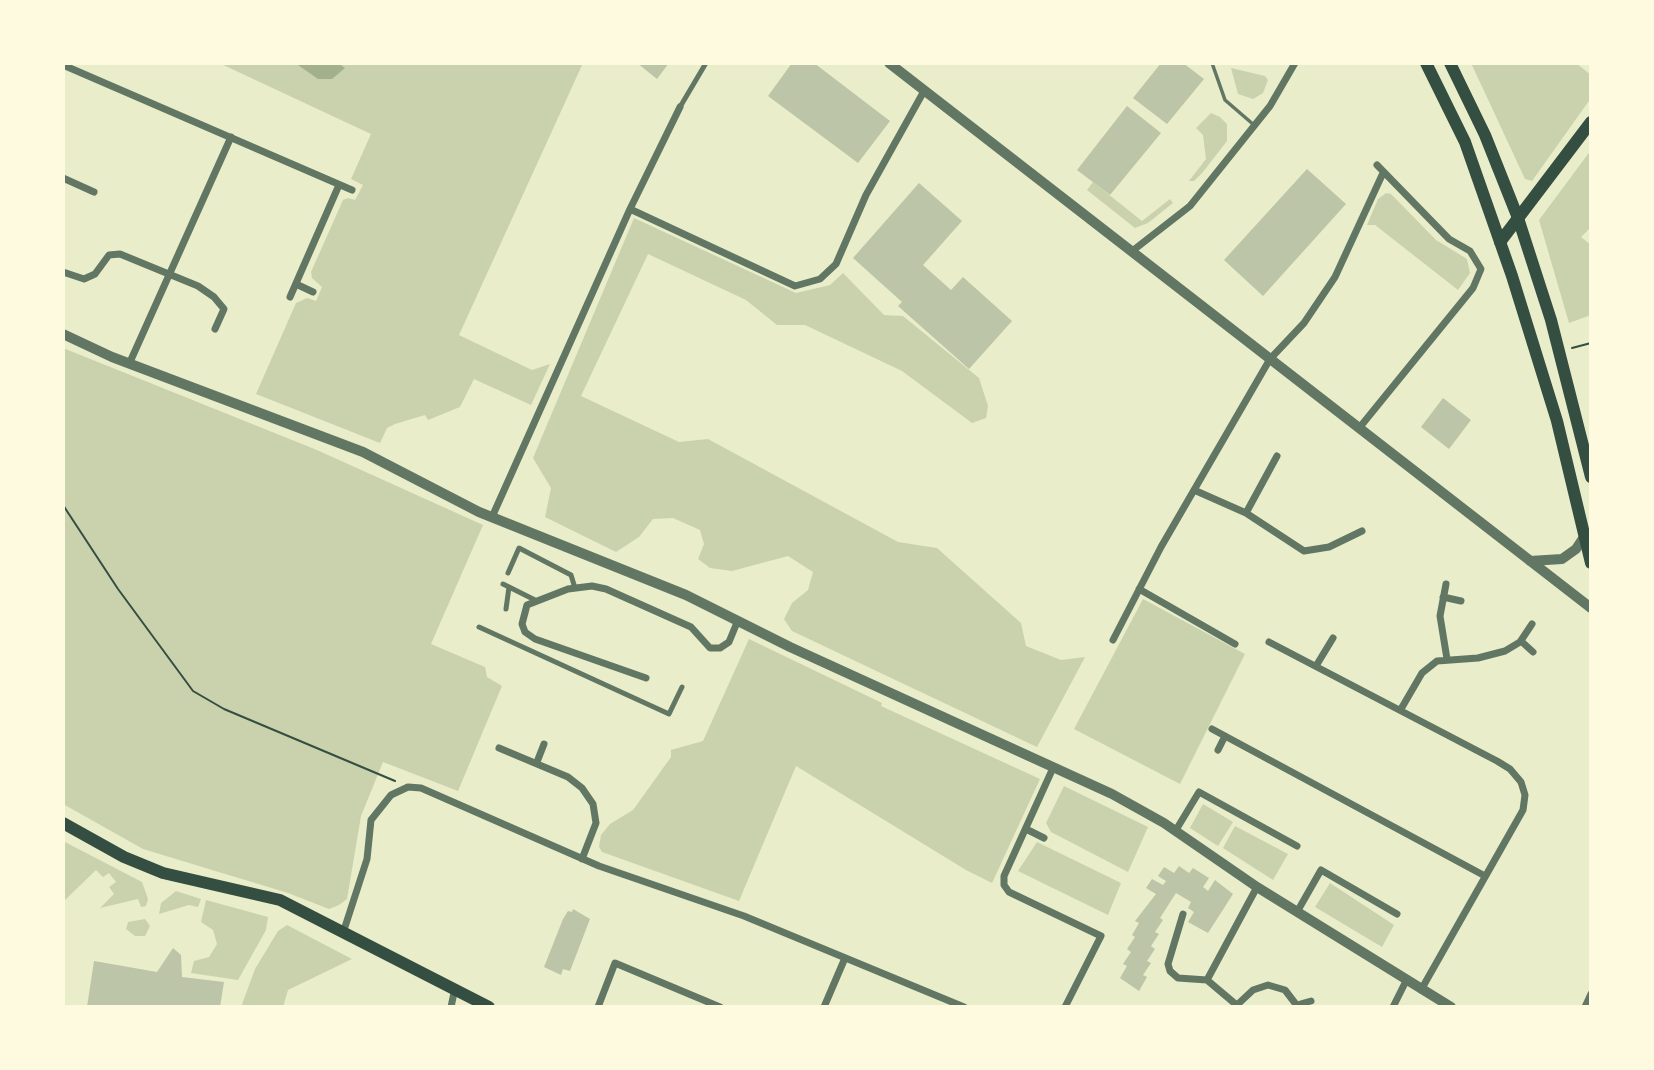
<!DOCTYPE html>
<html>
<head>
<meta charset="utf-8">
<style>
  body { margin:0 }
  #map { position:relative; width:1654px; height:1070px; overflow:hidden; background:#e9edc9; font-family:"DM Sans",sans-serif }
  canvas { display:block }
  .frame { position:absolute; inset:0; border:65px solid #fefae0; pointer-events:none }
</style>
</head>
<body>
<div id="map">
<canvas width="1654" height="1070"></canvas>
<div class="frame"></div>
</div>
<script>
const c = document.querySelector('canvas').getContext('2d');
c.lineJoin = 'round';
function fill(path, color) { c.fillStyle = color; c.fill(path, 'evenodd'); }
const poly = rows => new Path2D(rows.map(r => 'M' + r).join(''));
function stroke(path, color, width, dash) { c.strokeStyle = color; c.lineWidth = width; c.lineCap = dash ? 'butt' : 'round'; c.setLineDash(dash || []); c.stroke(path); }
fill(poly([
  [219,63,583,63,459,335,532,370,550,364,531,405,474,379,460,407,428,420,425,415,395,424,387,428,380,443,256,394,296,303,307,298,316,301,322,287,312,278,311,272,343,200,348,198,355,200,363,185,351,179,371,134],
  [1471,63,1576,63,1591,75,1591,98,1532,181,1525,179],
  [1231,68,1265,76,1268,80,1263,93,1253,99,1238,94],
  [1211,113,1220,117,1227,124,1227,141,1203,172,1194,181,1189,181,1206,159,1203,135,1196,128],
  [1591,150,1591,227,1581,237,1591,245,1591,315,1569,323,1539,220],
  [1093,182,1142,221,1170,199,1173,203,1148,223,1135,228,1087,190],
  [1386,193,1391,194,1436,240,1467,259,1470,273,1458,290,1375,225,1367,225,1378,199],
  [634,218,796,293,830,285,843,273,884,315,903,316,979,378,988,406,986,418,972,423,902,371,805,325,777,325,746,300,648,254,581,396,679,442,708,439,898,542,937,548,1021,623,1026,646,1061,660,1085,657,1037,747,792,631,784,619,792,603,808,590,813,572,788,556,732,571,710,568,698,559,704,544,700,530,673,518,653,519,639,537,616,552,545,517,551,488,533,458],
  [63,348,317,450,483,525,431,644,485,667,487,677,502,686,458,791,383,762,361,816,347,899,339,905,329,909,288,893,143,849,63,804],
  [1143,599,1245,654,1180,784,1074,729],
  [749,639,882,703,881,706,1040,779,992,883,966,870,796,766,739,901,602,852,599,847,601,835,610,824,633,810,671,757,671,750,703,741],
  [1064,786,1148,827,1128,872,1051,832,1046,823],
  [1203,804,1233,822,1218,846,1190,828],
  [1235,826,1288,854,1273,880,1223,848],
  [63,841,142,882,148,899,146,906,141,907,138,899,100,908,114,894,109,887,116,882,109,873,103,877,96,870,63,902],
  [1037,842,1121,883,1108,915,1018,871],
  [1330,883,1394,925,1382,947,1315,907],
  [176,891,201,899,198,907,189,905,159,914,161,903],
  [206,900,268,917,266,930,238,980,191,973,194,961,209,957,217,944,213,930,201,922],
  [145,919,150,926,145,936,135,936,126,929,128,922],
  [287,925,352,959,288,990,283,1007,241,1007,255,969,278,931]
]), '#cad2ad');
fill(poly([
  [295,63,338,63,345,68,332,79,318,79]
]), '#a3b18a');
fill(poly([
  [637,63,669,63,657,79],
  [792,63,814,63,890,121,858,163,768,96],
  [1161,63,1183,63,1204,79,1167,124,1133,98],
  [1127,106,1161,133,1110,195,1077,170],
  [1307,169,1346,204,1263,296,1224,260],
  [919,183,962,221,923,265,951,290,963,277,1012,321,969,369,898,306,902,302,853,258],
  [1443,398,1471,420,1449,449,1421,427],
  [1179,866,1189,873,1193,868,1209,878,1203,887,1208,891,1215,880,1233,894,1208,933,1188,922,1194,912,1188,908,1191,902,1176,893,1160,918,1163,920,1155,932,1159,934,1151,946,1155,949,1147,961,1151,963,1143,975,1147,977,1139,991,1120,978,1127,966,1123,964,1131,952,1127,949,1135,937,1132,935,1139,923,1135,921,1156,894,1146,888,1152,879,1163,885,1166,881,1158,876,1164,867,1174,873],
  [573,909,590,919,570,971,563,969,561,975,544,967,563,919,568,911,572,912],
  [173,948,181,955,182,977,224,982,220,1007,87,1007,94,961,157,972]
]), '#bcc5a7');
stroke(poly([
  [1572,348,1591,343],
  [63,505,118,589,193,691,224,709,395,781]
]), '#344e41', 2);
stroke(poly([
  [1212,63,1225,100,1254,125]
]), '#617663', 3.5);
stroke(poly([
  [680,107,706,63],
  [508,573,519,548,571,575,575,588],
  [503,584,535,600],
  [506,609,509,587],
  [479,627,669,714,682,687]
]), '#617663', 5);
stroke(poly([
  [63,65,352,190],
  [63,178,94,192],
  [630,209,795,286,820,279,836,264,866,195,924,91],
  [1131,252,1190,206,1270,106,1295,63],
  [63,272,84,279,95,274,109,255,120,254,198,286,214,297,224,309,215,329],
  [296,284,313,292],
  [290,297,339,185],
  [130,362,231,137],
  [1360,427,1473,288,1481,269,1470,251,1449,239,1377,165],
  [1194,490,1246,513,1304,551,1329,547,1362,531],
  [1246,513,1277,456],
  [492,517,630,209,680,107],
  [1446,584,1440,616,1447,659],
  [1139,589,1235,644],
  [1443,597,1461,601],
  [1113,640,1161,547,1270,359,1304,323,1335,277,1383,173],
  [1521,641,1533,652],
  [1269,642,1497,761,1510,769,1521,782,1525,795,1523,810,1421,990],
  [1316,666,1333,638],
  [646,678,535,639,525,632,522,624,527,605,568,589,592,586,606,589,691,627,710,648,720,648,729,642,738,620],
  [1401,709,1422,673,1437,661,1478,658,1505,651,1520,642,1532,624],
  [1212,729,1485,876],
  [499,748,568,777,582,788,593,804,596,823,582,859],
  [1218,750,1225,736],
  [537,762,544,744],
  [1053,768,1004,876,1004,885,1009,892,1101,936,1065,1007],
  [1026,829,1044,838],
  [1176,830,1199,792,1297,846],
  [1297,912,1321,870,1397,914],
  [1183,914,1168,964,1170,971,1178,978,1207,980],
  [343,933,367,859,371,820,391,795,408,787,421,788,599,866,744,916,964,1007],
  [1237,1005,1253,990,1268,985,1285,990,1298,1007],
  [1297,1005,1311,1001],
  [451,1007,455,988],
  [598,1007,615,963,720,1007],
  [824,1007,845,958],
  [1239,1007,1207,980,1257,887],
  [1393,1007,1406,981],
  [1585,1007,1591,994]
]), '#617663', 7);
stroke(poly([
  [889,63,1591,608],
  [63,334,112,357,363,452,479,512,686,595,790,647,1112,794,1164,823,1257,887,1451,1007],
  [1530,561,1562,559,1576,549,1586,534]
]), '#617663', 10);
stroke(poly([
  [1500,242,1591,122],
  [63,823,124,857,163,873,280,900,489,1007]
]), '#344e41', 12);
stroke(poly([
  [1426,63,1465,142,1512,276,1557,421,1591,563],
  [1450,63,1485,135,1518,218,1551,320,1591,477]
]), '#344e41', 12);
</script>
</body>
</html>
